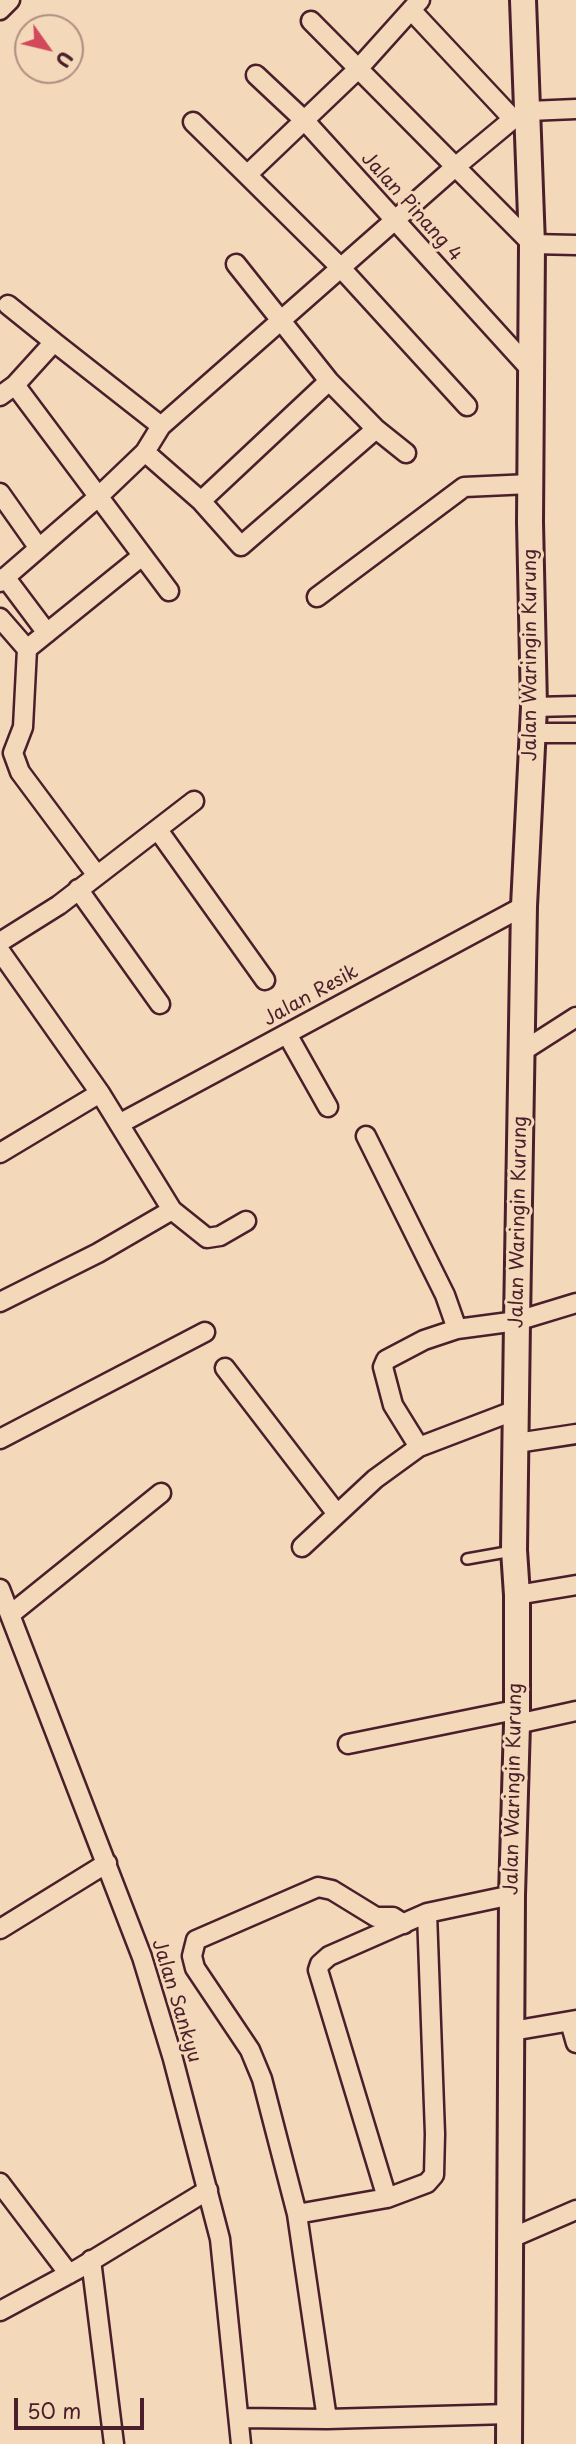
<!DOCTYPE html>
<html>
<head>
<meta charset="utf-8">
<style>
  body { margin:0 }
  #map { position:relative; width:576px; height:2444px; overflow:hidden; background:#f4d8ba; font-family:"Playpen Sans",sans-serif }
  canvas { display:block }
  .north { position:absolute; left:14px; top:14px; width:70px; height:70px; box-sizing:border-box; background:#f4d8ba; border:2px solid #b08e81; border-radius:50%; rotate:124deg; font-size:19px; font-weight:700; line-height:28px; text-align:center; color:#4a1f2b }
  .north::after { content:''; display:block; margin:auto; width:24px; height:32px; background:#d1495b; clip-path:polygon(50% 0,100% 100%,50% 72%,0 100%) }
  .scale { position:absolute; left:14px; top:2398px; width:130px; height:32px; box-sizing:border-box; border:4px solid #4a1f2b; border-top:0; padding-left:9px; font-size:21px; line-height:24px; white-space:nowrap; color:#4a1f2b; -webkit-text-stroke:5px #f4d8ba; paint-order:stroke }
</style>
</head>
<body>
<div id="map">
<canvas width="576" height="2444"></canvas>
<div class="north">U</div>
<div class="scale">50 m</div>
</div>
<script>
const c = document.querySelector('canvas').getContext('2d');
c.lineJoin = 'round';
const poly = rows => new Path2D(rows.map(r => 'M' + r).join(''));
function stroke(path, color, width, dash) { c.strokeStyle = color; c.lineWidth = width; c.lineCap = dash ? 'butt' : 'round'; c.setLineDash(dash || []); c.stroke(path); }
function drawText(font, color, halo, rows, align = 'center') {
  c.font = font + ' "Playpen Sans",sans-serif'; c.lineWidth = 6; c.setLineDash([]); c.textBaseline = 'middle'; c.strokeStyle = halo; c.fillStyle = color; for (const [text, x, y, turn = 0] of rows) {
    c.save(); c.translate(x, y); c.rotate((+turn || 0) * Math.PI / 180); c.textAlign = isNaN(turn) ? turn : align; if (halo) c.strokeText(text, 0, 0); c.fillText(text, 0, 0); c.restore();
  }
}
const lane = poly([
  [467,1559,512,1551]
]);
const street = poly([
  [420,0,358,69,247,175,341,268,467,406],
  [0,10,10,0],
  [411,10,513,119],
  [311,21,532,244,576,245],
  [256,75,305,121,531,370],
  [193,122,247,175],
  [236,264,329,381,376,429,406,453],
  [8,305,54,342],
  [15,385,169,591],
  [0,396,15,385,54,342,161,426],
  [145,452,201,501,241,546,376,429],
  [0,493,38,547],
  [201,501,329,381],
  [5,577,47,633],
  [0,582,98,497,145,452,161,426,454,168,513,119,529,111,576,109],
  [317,597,464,487,530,484],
  [0,618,27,649],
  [534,707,576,706],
  [533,733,576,733],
  [158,830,265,980],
  [96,874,20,772,13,753,23,727,27,649,142,556],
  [78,889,160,1004],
  [0,942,59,905,194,801],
  [0,951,100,1093,172,1210,207,1238,220,1236,246,1221],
  [287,1034,328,1107],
  [523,1051,576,1017],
  [119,1124,524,906],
  [366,1136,445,1295,457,1329],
  [0,1153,100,1093],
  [0,1302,98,1253,172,1210],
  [225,1368,337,1514],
  [0,1439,205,1332],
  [517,1443,576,1434],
  [419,1447,393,1405,383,1367,386,1360,424,1340,457,1329,517,1321,576,1303],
  [302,1547,375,1479,419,1447,516,1410],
  [0,1589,142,1957,173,2059,220,2239,241,2444],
  [517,1595,576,1585],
  [11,1614,161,1493],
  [517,1724,576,1711],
  [348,1744,515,1710],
  [404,1924,393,1917,376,1917,332,1890,318,1887,196,1940,192,1956,195,1968,250,2050,262,2079,297,2214,327,2419,509,2414],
  [0,1929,107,1863],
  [570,2022,576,2043],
  [512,2031,576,2020],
  [0,2183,69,2274],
  [387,2198,318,1970,320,1964,329,1956,427,1913,512,1895],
  [297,2214,387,2198,427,2183,434,2175,435,2134,427,1913],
  [509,2239,576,2210],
  [91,2260,114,2444],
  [0,2311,78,2269,208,2190],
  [239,2418,327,2419]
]);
const secondary = poly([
  [509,2444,512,1895,517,1724,517,1595,514,1550,517,1321,524,906,534,707,530,522,532,244,523,0]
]);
stroke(lane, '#4a1f2b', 14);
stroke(street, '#4a1f2b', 23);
stroke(secondary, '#4a1f2b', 30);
stroke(lane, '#f4d8ba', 9);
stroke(street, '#f4d8ba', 18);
stroke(secondary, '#f4d8ba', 24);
drawText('19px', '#4a1f2b', '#f4d8ba', [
  ["Jalan Pinang 4",411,207,48],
  ["Jalan Waringin Kurung",531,655,-90],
  ["Jalan Resik",311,996,-29],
  ["Jalan Waringin Kurung",519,1222,-89],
  ["Jalan Waringin Kurung",514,1789,-89],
  ["Jalan Sankyu",176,2001,73]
]);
</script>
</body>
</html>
